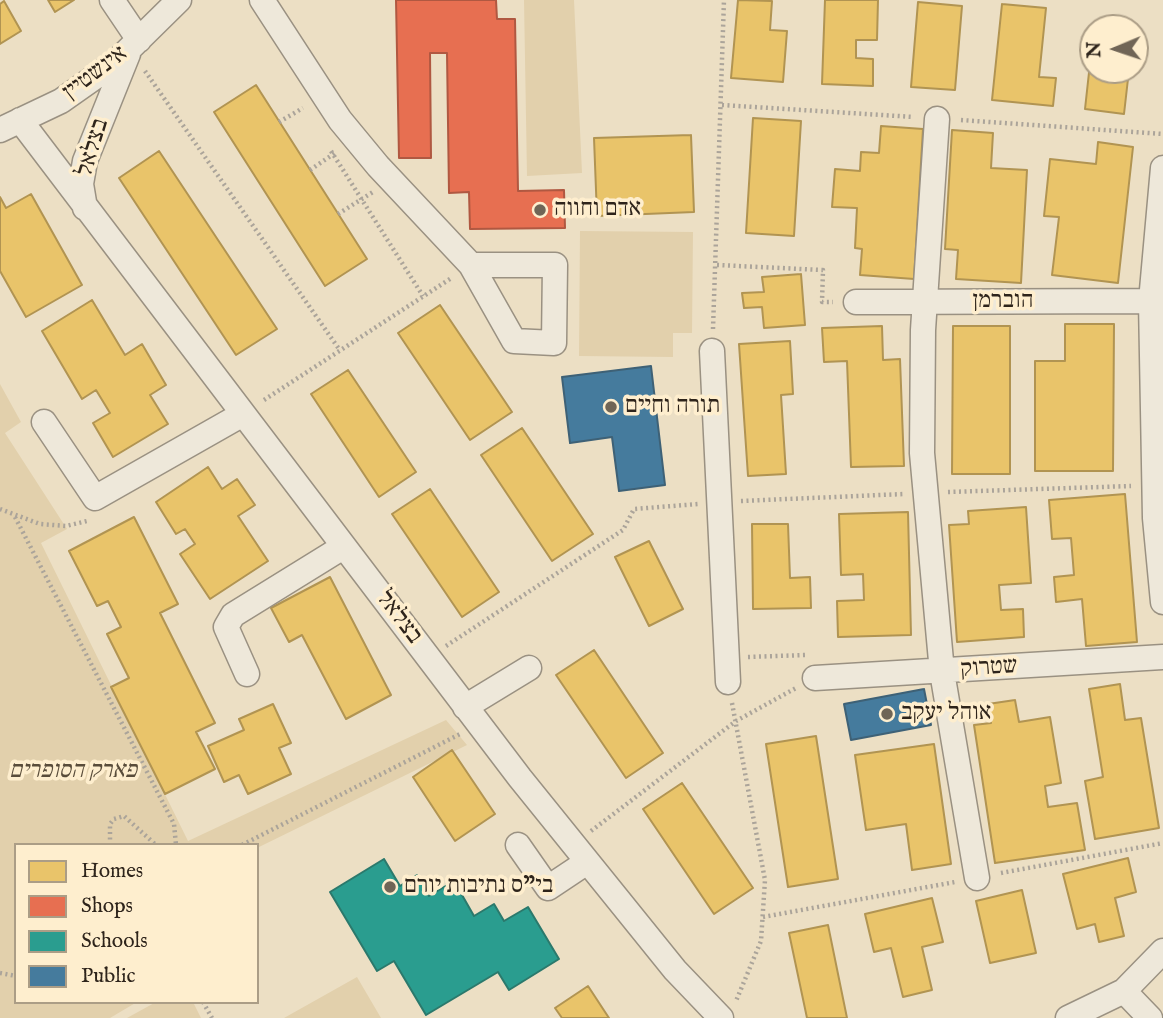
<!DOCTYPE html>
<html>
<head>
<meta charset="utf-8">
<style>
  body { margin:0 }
  #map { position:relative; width:1163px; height:1018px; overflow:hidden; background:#ecdfc4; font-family:"IM FELL English",serif }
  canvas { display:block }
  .legend { position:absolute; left:14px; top:843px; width:245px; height:161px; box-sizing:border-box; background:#feeece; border:2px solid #ab9d86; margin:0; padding:9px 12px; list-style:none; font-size:21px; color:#2e241b }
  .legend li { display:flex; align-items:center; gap:14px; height:35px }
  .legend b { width:35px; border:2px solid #ab9d86 }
  .north { position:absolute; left:1079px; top:14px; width:70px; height:70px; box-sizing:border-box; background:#feeece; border:2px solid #ab9d86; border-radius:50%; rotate:268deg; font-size:19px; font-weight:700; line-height:28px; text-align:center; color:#2e241b }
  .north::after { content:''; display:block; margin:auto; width:24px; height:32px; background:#706556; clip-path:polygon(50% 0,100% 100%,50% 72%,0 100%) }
</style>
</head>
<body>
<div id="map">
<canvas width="1163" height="1018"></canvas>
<ul class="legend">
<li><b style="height:19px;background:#e9c46a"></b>Homes</li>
<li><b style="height:19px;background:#e76f51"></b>Shops</li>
<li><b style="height:19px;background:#2a9d8f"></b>Schools</li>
<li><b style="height:19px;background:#457b9d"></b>Public</li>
</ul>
<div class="north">N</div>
</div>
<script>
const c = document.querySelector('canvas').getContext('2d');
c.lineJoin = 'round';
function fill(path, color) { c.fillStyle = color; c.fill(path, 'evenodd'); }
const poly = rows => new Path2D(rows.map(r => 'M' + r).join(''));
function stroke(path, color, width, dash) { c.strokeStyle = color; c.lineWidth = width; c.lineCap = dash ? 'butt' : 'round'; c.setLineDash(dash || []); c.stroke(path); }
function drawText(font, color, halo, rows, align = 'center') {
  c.font = font + ' "IM FELL English","Frank Ruhl Libre",serif'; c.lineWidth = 7; c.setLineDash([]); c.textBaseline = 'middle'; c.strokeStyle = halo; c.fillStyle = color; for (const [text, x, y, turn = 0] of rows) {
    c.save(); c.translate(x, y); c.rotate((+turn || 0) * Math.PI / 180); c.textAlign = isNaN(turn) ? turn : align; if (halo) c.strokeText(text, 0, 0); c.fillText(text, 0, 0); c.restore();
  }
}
fill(poly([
  [524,0,574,0,582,173,527,176],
  [580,231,693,232,692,333,673,333,673,357,579,356],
  [0,384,21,422,5,433,67,529,41,543,188,841,446,720,467,745,257,848,257,845,16,845,16,1002,137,1002,110,1018,0,1018],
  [357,977,381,1018,284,1018],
  [156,1002,193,1002,201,1018,127,1018]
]), '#e2d0ac');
const homes = poly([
  [48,0,74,0,55,12,48,0],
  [738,0,772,1,770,30,787,31,783,82,731,78,738,0],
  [825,0,878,0,877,40,856,40,856,58,873,59,873,86,822,84,825,0],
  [4,1,21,31,0,44,0,4,4,1],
  [918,2,962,6,955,90,911,87,918,2],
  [1002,4,1046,8,1039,77,1056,78,1053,106,992,100,1002,4],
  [1093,36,1093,70,1129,70,1124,114,1085,109,1093,36],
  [256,85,367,259,325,286,214,112,256,85],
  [753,118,801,121,794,236,746,233,753,118],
  [881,126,923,129,914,279,860,275,862,249,855,248,857,208,832,207,835,169,860,171,861,152,879,153,881,126],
  [952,130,993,133,991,168,1027,170,1021,283,956,279,958,250,945,249,952,130],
  [691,135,694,212,597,216,594,138,691,135],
  [1098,142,1133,147,1118,283,1052,275,1059,217,1044,216,1050,159,1096,164,1098,142],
  [159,151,277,329,236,355,119,178,159,151],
  [31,194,82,285,26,317,0,271,0,197,6,208,31,194],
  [801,274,805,325,764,328,762,307,744,308,742,293,764,292,762,277,801,274],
  [92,300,125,355,142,344,166,385,150,395,168,424,113,457,93,423,110,413,96,390,82,399,42,331,92,300],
  [440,305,512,412,470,440,398,333,440,305],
  [1065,324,1114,324,1113,471,1035,471,1035,361,1065,361,1065,324],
  [882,326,883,360,900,359,904,466,851,467,847,361,824,362,822,328,882,326],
  [953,326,1010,326,1010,474,952,474,953,326],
  [790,341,793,394,781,395,786,474,748,476,739,344,790,341],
  [348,370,416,472,379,497,311,394,348,370],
  [522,428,593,534,552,561,481,455,522,428],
  [208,467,222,489,237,479,255,505,238,516,268,561,210,599,180,554,195,544,185,529,176,534,156,502,208,467],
  [430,489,499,592,462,617,392,514,430,489],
  [1125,494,1137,642,1086,646,1082,599,1056,602,1054,577,1074,575,1071,538,1052,539,1049,500,1125,494],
  [1026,507,1031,583,999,585,1001,610,1023,609,1024,637,957,642,949,525,969,524,968,511,1026,507],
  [908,512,911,635,838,637,837,601,864,600,863,574,841,575,839,514,908,512],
  [134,517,178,604,160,613,215,723,196,732,215,769,165,794,111,687,129,678,107,634,121,627,108,601,97,606,69,551,134,517],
  [752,524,788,524,790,578,810,577,811,608,753,609,752,524],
  [649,541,683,609,649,626,615,557,649,541],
  [330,577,391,695,346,719,302,635,289,642,271,608,330,577],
  [594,650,663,753,626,778,556,675,594,650],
  [1120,684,1125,720,1141,718,1159,828,1095,839,1085,781,1103,777,1089,689,1120,684],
  [1015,700,1019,722,1050,717,1061,783,1045,786,1048,807,1077,803,1085,850,995,863,974,725,991,723,988,704,1015,700],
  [273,704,291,743,279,748,291,774,248,794,239,775,224,782,208,746,244,730,239,719,273,704],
  [816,736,838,879,788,887,766,744,816,736],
  [934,744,951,864,912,870,906,824,866,830,855,755,934,744],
  [452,750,495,814,455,841,413,777,452,750],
  [682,783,753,888,714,914,643,809,682,783],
  [1128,858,1136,892,1115,898,1124,936,1099,942,1095,924,1077,929,1063,874,1128,858],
  [1022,890,1036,953,990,963,976,901,1022,890],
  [932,898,943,942,922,947,932,990,903,997,891,948,874,952,865,914,932,898],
  [828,925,847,1018,807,1018,789,933,828,925],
  [588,986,609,1018,562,1018,555,1008,588,986]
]);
fill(homes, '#e9c46a');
stroke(homes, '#b19452', 2);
const shops = poly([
  [396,0,496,0,497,19,515,19,518,191,564,190,565,228,470,229,469,192,449,193,447,53,430,53,431,158,399,158,396,0]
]);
fill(shops, '#e76f51');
stroke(shops, '#b05841', 2);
const schools = poly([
  [384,859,400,886,417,875,429,896,454,881,474,916,494,904,504,921,528,907,559,959,509,990,498,972,426,1015,394,961,377,971,330,892,384,859]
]);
fill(schools, '#2a9d8f');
stroke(schools, '#2b796c', 2);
const public = poly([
  [651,366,665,485,619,491,612,437,570,443,562,377,651,366],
  [924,689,931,725,851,740,844,704,924,689]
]);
fill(public, '#457b9d');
stroke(public, '#3e6176', 2);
const minor = poly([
  [112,0,139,40],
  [262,0,340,120,378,166,471,265,514,341,554,343,555,265,471,265],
  [937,119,923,330,922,453,942,672,977,878],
  [20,120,520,778,675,970,721,1018],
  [0,130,61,101,115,63,179,0],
  [1163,168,1151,301,1155,518,1163,602],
  [85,208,81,184,85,161,128,54],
  [856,302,1151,301],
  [712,351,728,682],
  [44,422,95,498,243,414],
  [247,674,226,627,233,615,343,547],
  [815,678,1163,657],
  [465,707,529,668],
  [518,845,548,888,587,862],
  [1124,991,1150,1018],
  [1068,1018,1124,991,1163,951]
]);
stroke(minor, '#9a9182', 27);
stroke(poly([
  [145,71,339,349],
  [722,105,914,117],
  [961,120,1163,134],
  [279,122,303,108],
  [331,151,423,296],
  [310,170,335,153],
  [338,214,373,192],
  [717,265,823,270,822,302,833,302],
  [713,329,724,0],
  [264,400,453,277],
  [948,492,1131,486],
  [741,501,904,494],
  [0,509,40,524,66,526,87,521],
  [15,517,174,824,176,845],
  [446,646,623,530,634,509,698,504],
  [748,657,806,655],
  [732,703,765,880,761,941,736,1001],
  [591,831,736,721,796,688],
  [110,845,110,824,114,819,124,816,156,845],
  [242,845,460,734],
  [1001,873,1163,843],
  [763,917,955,882],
  [0,973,16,976],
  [203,1002,212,1018]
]), '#aba49a', 4.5, [2, 3.5]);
stroke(minor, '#eee8da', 24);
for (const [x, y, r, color] of [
  [540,210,7,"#706556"],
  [611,407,7,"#706556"],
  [887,714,7,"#706556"],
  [390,887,7,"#706556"]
]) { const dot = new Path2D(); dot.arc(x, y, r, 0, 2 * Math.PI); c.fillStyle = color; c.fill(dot); stroke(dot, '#feeece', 2.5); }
drawText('24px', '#2e241b', '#feeece', [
  ["אינשטיין",96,74,-37],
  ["בצלאל",94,148,-73],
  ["הוברמן",1003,302],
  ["בצלאל",398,618,53],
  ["שטרוק",989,669,-4]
]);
drawText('24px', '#2e241b', '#feeece', [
  ["אדם וחווה",554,210],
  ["תורה וחיים",625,407],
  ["אוהל יעקב",901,714],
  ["בי\"ס נתיבות יורם",404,887]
], 'left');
drawText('italic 24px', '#594c3a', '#feeece', [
  ["פארק הסופרים",73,772]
]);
</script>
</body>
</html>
